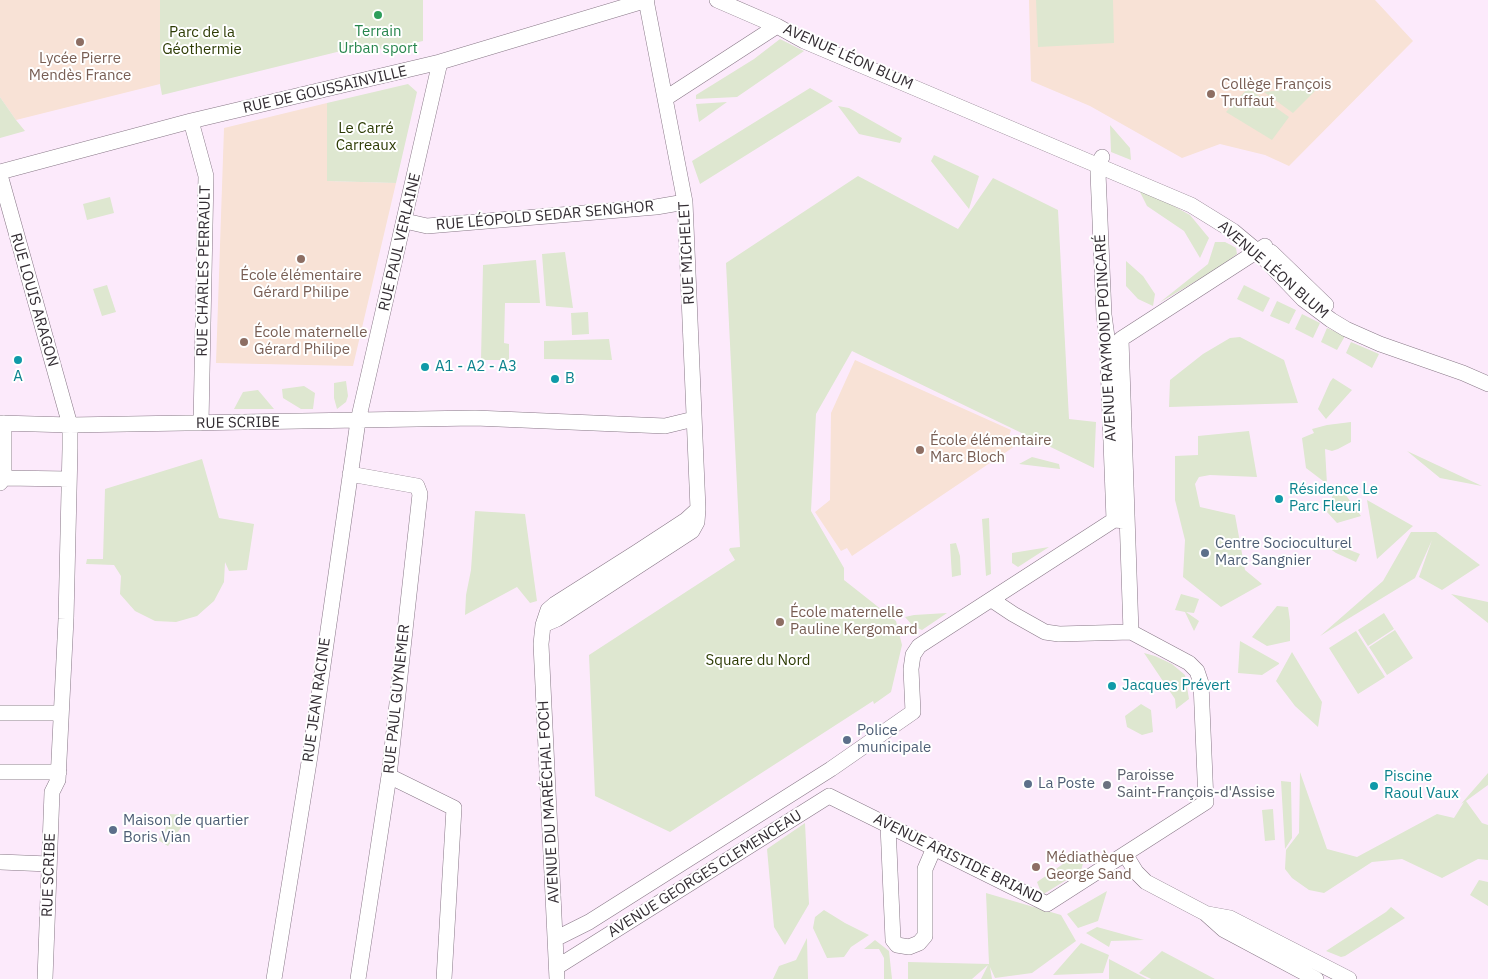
<!DOCTYPE html>
<html>
<head>
<meta charset="utf-8">
<style>
  body { margin:0 }
  canvas { display:block; background:#fceafb }
</style>
</head>
<body>
<canvas width="1488" height="979"></canvas>
<script>
const c = document.querySelector('canvas').getContext('2d');
c.lineJoin = 'round';
function fill(path, color) { c.fillStyle = color; c.fill(path, 'evenodd'); }
const poly = rows => new Path2D(rows.map(r => 'M' + r).join(''));
function stroke(path, color, width, dash) { c.strokeStyle = color; c.lineWidth = width; c.lineCap = dash ? 'butt' : 'round'; c.setLineDash(dash || []); c.stroke(path); }
function drawText(font, color, halo, rows, align = 'center') {
  c.font = font + ' "IBM Plex Sans",sans-serif'; c.lineWidth = 4; c.setLineDash([]); c.textBaseline = 'middle'; c.strokeStyle = halo; c.fillStyle = color; for (const [text, x, y, turn = 0] of rows) {
    c.save(); c.translate(x, y); c.rotate((+turn || 0) * Math.PI / 180); c.textAlign = isNaN(turn) ? turn : align; if (halo) c.strokeText(text, 0, 0); c.fillText(text, 0, 0); c.restore();
  }
}
fill(poly([
  [0,0,160,0,160,84,16,120,0,97],
  [1029,0,1375,0,1413,41,1289,166,1265,155,1220,144,1182,158,1090,106,1031,81],
  [327,103,327,181,396,183,353,366,216,363,224,128],
  [855,360,1011,430,1009,436,1021,442,852,556,847,548,841,551,815,512,830,500,831,413]
]), '#f8e2d6');
fill(poly([
  [160,0,423,0,423,41,390,48,341,51,162,95,160,84],
  [1036,0,1113,0,1114,43,1038,47],
  [780,39,804,51,737,97,696,99,696,95,754,59],
  [408,84,417,92,396,183,327,181,327,103],
  [1320,86,1293,113,1264,92],
  [810,88,833,101,700,184,692,161],
  [1248,88,1289,117,1272,140,1226,112],
  [0,97,16,120,25,131,0,138],
  [727,102,699,122,696,104],
  [838,106,849,108,902,138,900,143,859,134],
  [1110,125,1130,148,1131,160,1111,152],
  [934,155,979,176,969,209,931,161],
  [858,176,958,229,993,178,1058,210,1069,419,1096,422,1094,468,852,351,816,414,811,511,844,568,844,580,896,621,902,645,891,692,874,704,873,701,670,832,595,796,589,655,735,560,729,550,730,548,740,547,726,263],
  [1139,190,1152,194,1190,215,1209,238,1200,258,1184,231,1147,206],
  [110,197,114,213,87,220,83,204],
  [1215,242,1225,242,1231,245,1236,248,1237,254,1220,267,1159,303,1208,264],
  [565,252,573,308,546,306,542,254],
  [536,260,540,303,505,303,504,343,509,344,509,360,481,360,483,265],
  [1126,261,1143,276,1155,294,1153,306,1138,299,1126,286],
  [107,285,116,312,102,316,93,289],
  [1244,285,1270,298,1263,312,1237,299],
  [1277,301,1296,310,1289,324,1270,316],
  [588,312,589,334,572,335,571,313],
  [1302,314,1320,323,1313,338,1295,329],
  [1327,328,1345,336,1337,350,1321,342],
  [1240,337,1284,360,1298,403,1169,407,1170,380,1203,354,1230,338],
  [609,339,612,360,544,359,544,341],
  [1351,342,1379,354,1372,368,1346,353],
  [1333,378,1352,390,1326,419,1318,409,1330,382],
  [346,381,348,396,346,402,337,409,334,398,334,383],
  [304,386,315,393,313,409,301,409,283,398,282,389],
  [258,390,274,409,234,409,243,392],
  [1351,422,1351,442,1338,449,1332,451,1325,449,1327,484,1306,468,1302,438,1314,433,1312,429,1327,425],
  [1249,431,1257,477,1210,475,1199,477,1195,484,1200,507,1235,515,1245,570,1262,584,1221,607,1183,577,1185,540,1175,500,1175,456,1198,455,1198,436],
  [1407,451,1482,486,1440,478],
  [1032,457,1059,464,1060,469,1019,464],
  [202,459,219,518,254,524,247,570,229,571,225,562,224,582,214,601,197,616,176,622,155,621,135,611,120,594,121,576,114,565,86,564,87,559,103,559,105,489],
  [1337,483,1361,516,1337,523,1327,512],
  [1367,500,1413,526,1377,559],
  [475,511,525,514,537,601,530,603,517,587,465,615,466,595,471,570],
  [989,518,991,574,986,576,982,519],
  [1411,532,1436,532,1480,565,1442,590,1419,577,1432,540,1415,578,1320,636,1383,581],
  [1329,542,1360,554,1356,562,1336,553,1326,546],
  [956,543,960,556,961,575,952,577,950,544],
  [1049,547,1018,567,1012,563,1012,553],
  [1181,594,1199,599,1194,613,1186,612,1199,621,1194,631,1185,612,1175,610],
  [1451,594,1488,602,1488,623],
  [1277,606,1288,607,1290,621,1290,641,1267,646,1252,637],
  [947,613,922,630,913,626,905,617,914,615],
  [1384,613,1394,629,1368,646,1358,630],
  [1395,630,1413,658,1387,675,1369,647],
  [1356,631,1385,677,1358,694,1329,648],
  [1240,641,1279,663,1279,664,1262,675,1238,673],
  [1292,652,1322,702,1318,727,1295,706,1276,681],
  [1144,653,1155,656,1172,664,1185,675,1189,699,1176,709,1175,699],
  [1141,704,1151,710,1153,732,1142,735,1127,727,1125,716],
  [1300,772,1327,849,1357,857,1437,814,1454,818,1464,802,1461,804,1488,773,1488,785,1466,801,1482,823,1488,825,1488,860,1478,859,1442,878,1402,859,1372,862,1324,893,1309,890,1292,878,1285,869,1286,850,1299,833],
  [1281,781,1291,782,1292,838,1285,849],
  [1273,809,1275,840,1265,841,1262,810],
  [170,814,185,815,185,822,168,846,158,840,164,833],
  [805,823,809,904,785,945,774,927,767,849],
  [1086,852,1081,871,1042,895,1037,882,1063,864],
  [1479,880,1488,882,1488,906,1470,895],
  [1107,891,1098,921,1078,928,1067,914],
  [986,893,1061,915,1076,941,1032,973,995,978,990,967,992,979,981,979,988,965,972,979,908,979,908,962,989,964],
  [1391,907,1405,918,1345,956,1341,957,1326,951,1386,912],
  [824,910,845,923,869,935,851,947,844,957,827,958,813,928,815,917],
  [1097,927,1144,940,1111,941,1109,947,1086,933],
  [807,938,808,979,773,979,779,966,796,960],
  [875,940,889,951,892,979,884,979,884,958,879,949,864,949],
  [1081,943,1109,955,1103,973,1053,975],
  [1162,951,1215,979,1151,979,1139,973],
  [1109,959,1147,979,1109,979]
]), '#dee7d0');
const street = poly([
  [717,0,777,26,804,41,1191,205,1233,231,1257,251,1303,299,1331,320,1346,329,1380,344,1463,373,1488,384],
  [666,98,777,26],
  [191,121,206,176,201,423],
  [1102,157,1098,165,1098,173,1104,315,1107,337,1114,520],
  [0,172,191,121,440,62,647,0],
  [0,175,70,425,0,423],
  [405,221,427,226,656,207,685,202],
  [1271,252,1326,305],
  [1121,339,1131,632],
  [1121,339,1265,246],
  [350,474,417,486,420,494,389,776,358,979],
  [4,478,69,479],
  [0,483,4,478,4,423],
  [543,625,557,619,692,531,697,522,698,509,685,202,646,0],
  [0,713,61,713],
  [0,772,59,772],
  [389,776,454,808,444,979],
  [829,796,1047,904,1206,802,1201,683,1197,671,1189,663,1131,632,1059,634,1045,632,1013,614,992,600],
  [888,825,893,940,897,945,909,947,919,943,925,936,925,869,934,848],
  [1125,854,1136,872,1146,882,1205,913,1224,930,1316,979],
  [0,862,49,864],
  [1208,914,1230,918,1349,979],
  [555,939,589,922,831,769,913,712,911,669,913,655,919,646,1114,520,1127,521],
  [557,967,829,796],
  [45,979,52,792,58,780,66,619,70,449,70,425,475,418,665,426,694,419],
  [274,979,310,756,358,421,440,62],
  [557,979,541,644,543,625,548,610,555,604,637,552,686,520,698,509]
]);
stroke(street, '#887887', 16);
stroke(street, '#fff', 15);
for (const [x, y, r, color] of [
  [378,15,5,"#2e9e5b"],
  [80,42,5,"#8d6e63"],
  [1211,94,5,"#8d6e63"],
  [301,259,5,"#8d6e63"],
  [244,342,5,"#8d6e63"],
  [18,360,5,"#0f9aa8"],
  [425,367,5,"#0f9aa8"],
  [555,379,5,"#0f9aa8"],
  [920,450,5,"#8d6e63"],
  [1279,499,5,"#0f9aa8"],
  [1205,553,5,"#5c6f8a"],
  [780,622,5,"#8d6e63"],
  [1112,686,5,"#0f9aa8"],
  [847,740,5,"#5c6f8a"],
  [1028,784,5,"#5c6f8a"],
  [1107,785,5,"#6b7280"],
  [1374,786,5,"#0f9aa8"],
  [113,830,5,"#5c6f8a"],
  [1036,867,5,"#8d6e63"]
]) { const dot = new Path2D(); dot.arc(x, y, r, 0, 2 * Math.PI); c.fillStyle = color; c.fill(dot); stroke(dot, '#fff', 2); }
drawText('15px', '#27864d', '#fff', [
  ["Terrain",378,32],
  ["Urban sport",378,49]
]);
drawText('15px', '#2e3c05', '#fff', [
  ["Parc de la",202,33],
  ["Géothermie",202,50],
  ["Le Carré",366,129],
  ["Carreaux",366,146],
  ["Square du Nord",758,661]
]);
drawText('15px', '#332d33', '#fff', [
  ["AVENUE LÉON BLUM",848,57,24],
  ["RUE DE GOUSSAINVILLE",325,90,-13],
  ["RUE LÉOPOLD SEDAR SENGHOR",545,216,-5],
  ["RUE PAUL VERLAINE",400,242,-77],
  ["RUE MICHELET",687,253,-93],
  ["AVENUE LÉON BLUM",1273,270,41],
  ["RUE CHARLES PERRAULT",204,271,-89],
  ["RUE LOUIS ARAGON",34,300,74],
  ["AVENUE RAYMOND POINCARÉ",1106,338,-93],
  ["RUE SCRIBE",238,423,-1],
  ["RUE PAUL GUYNEMER",397,699,-84],
  ["RUE JEAN RACINE",317,700,-82],
  ["AVENUE DU MARÉCHAL FOCH",549,802,-93],
  ["AVENUE ARISTIDE BRIAND",958,859,26],
  ["AVENUE GEORGES CLEMENCEAU",705,874,-32],
  ["RUE SCRIBE",49,875,-88]
]);
drawText('15px', '#785e54', '#fff', [
  ["Lycée Pierre",80,59,"center"],
  ["Mendès France",80,76,"center"],
  ["Collège François",1221,85],
  ["Truffaut",1221,102],
  ["École élémentaire",301,276,"center"],
  ["Gérard Philipe",301,293,"center"],
  ["École maternelle",254,333],
  ["Gérard Philipe",254,350],
  ["École élémentaire",930,441],
  ["Marc Bloch",930,458],
  ["École maternelle",790,613],
  ["Pauline Kergomard",790,630],
  ["Médiathèque",1046,858],
  ["George Sand",1046,875]
], 'left');
drawText('15px', '#0d838f', '#fff', [
  ["A1 - A2 - A3",435,367],
  ["A",18,377,"center"],
  ["B",565,379],
  ["Résidence Le",1289,490],
  ["Parc Fleuri",1289,507],
  ["Jacques Prévert",1122,686],
  ["Piscine",1384,777],
  ["Raoul Vaux",1384,794]
], 'left');
drawText('15px', '#4e5e75', '#fff', [
  ["Centre Socioculturel",1215,544],
  ["Marc Sangnier",1215,561],
  ["Police",857,731],
  ["municipale",857,748],
  ["La Poste",1038,784],
  ["Maison de quartier",123,821],
  ["Boris Vian",123,838]
], 'left');
drawText('15px', '#5b616d', '#fff', [
  ["Paroisse",1117,776],
  ["Saint-François-d'Assise",1117,793]
], 'left');
</script>
</body>
</html>
